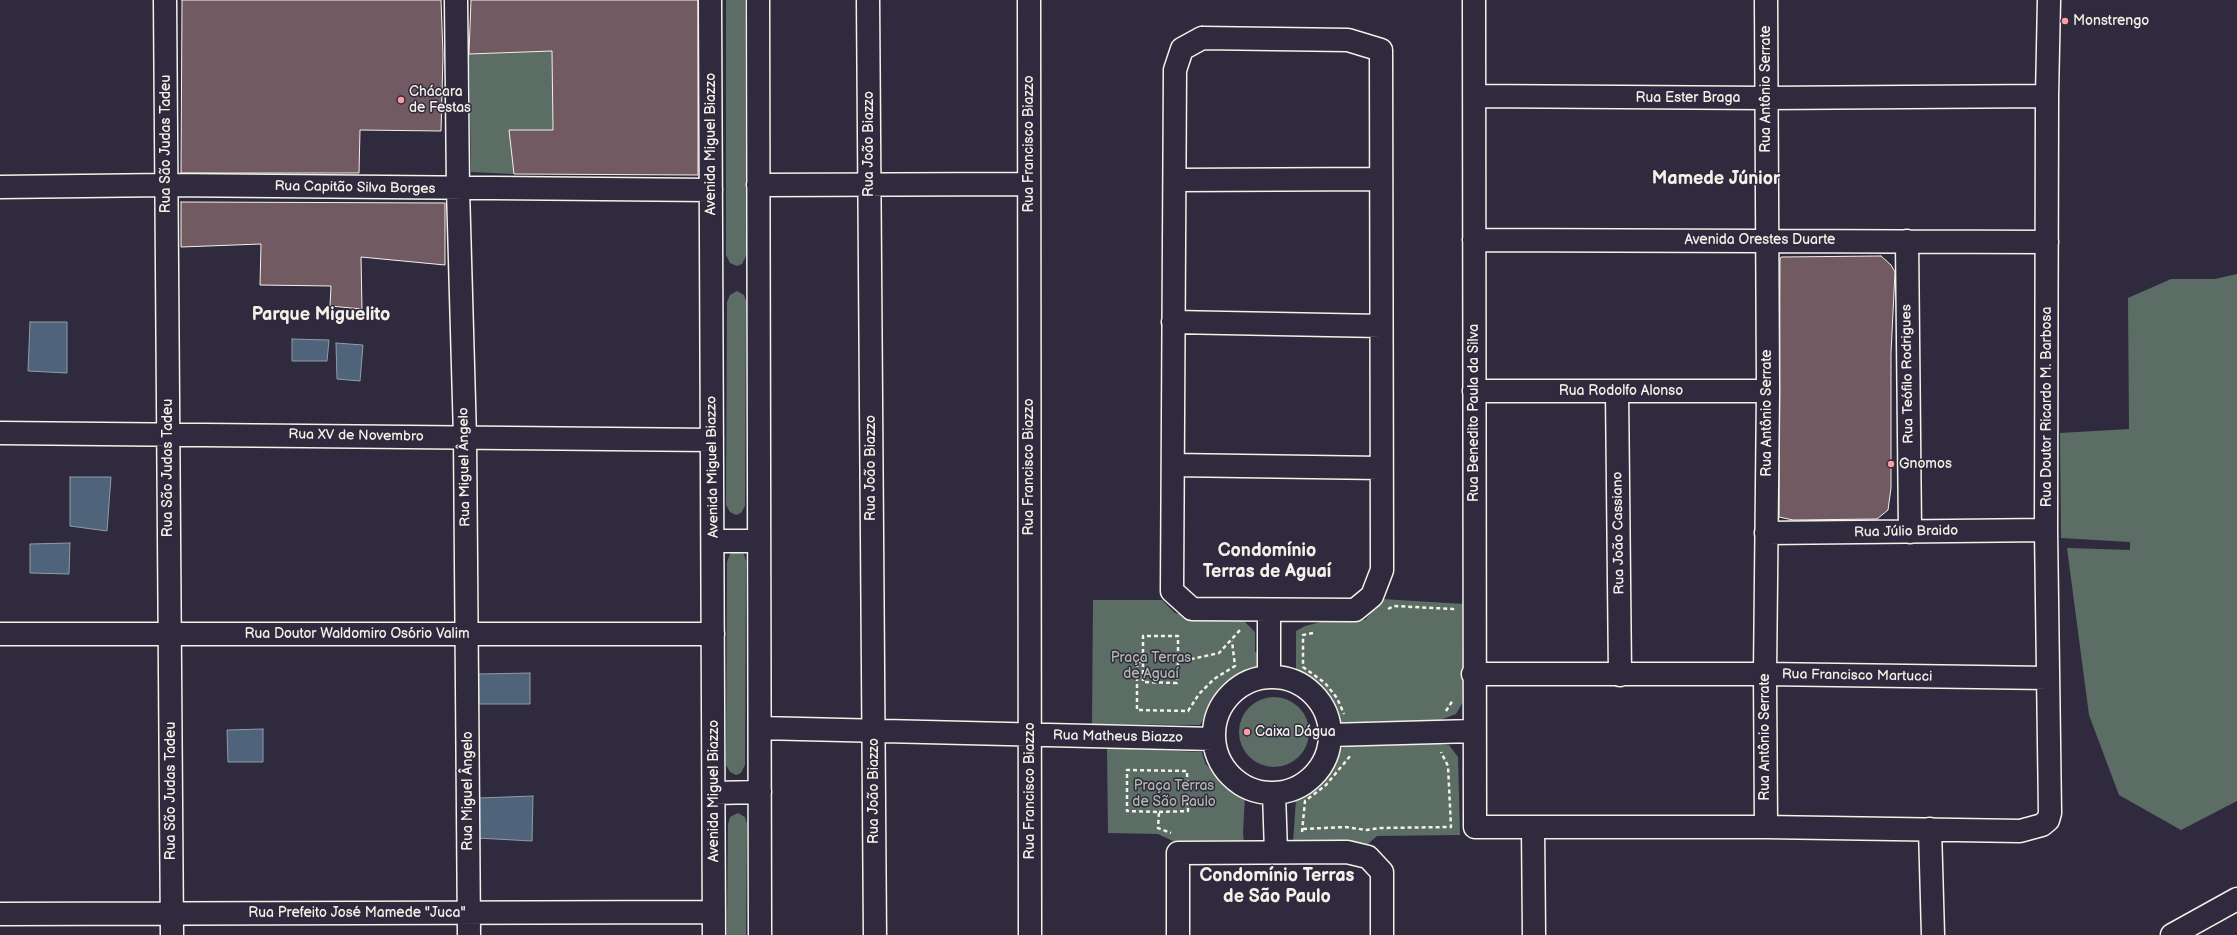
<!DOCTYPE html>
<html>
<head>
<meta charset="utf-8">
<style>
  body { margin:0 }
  canvas { display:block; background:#2f2a3d }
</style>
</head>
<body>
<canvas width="2237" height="935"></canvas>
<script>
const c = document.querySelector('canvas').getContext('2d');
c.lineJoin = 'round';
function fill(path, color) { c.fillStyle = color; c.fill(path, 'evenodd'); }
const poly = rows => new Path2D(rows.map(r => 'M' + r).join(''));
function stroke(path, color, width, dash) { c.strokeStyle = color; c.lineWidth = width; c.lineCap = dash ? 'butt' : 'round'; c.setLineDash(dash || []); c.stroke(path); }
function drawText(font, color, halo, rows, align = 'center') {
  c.font = font + ' "Balsamiq Sans",sans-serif'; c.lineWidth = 3; c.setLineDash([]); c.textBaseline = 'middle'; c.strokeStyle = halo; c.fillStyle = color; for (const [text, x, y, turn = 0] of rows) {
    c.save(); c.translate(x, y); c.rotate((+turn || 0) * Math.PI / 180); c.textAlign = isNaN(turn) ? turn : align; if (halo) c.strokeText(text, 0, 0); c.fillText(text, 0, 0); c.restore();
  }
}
fill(poly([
  [726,0,745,0,746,256,742,264,737,266,730,263,726,255],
  [552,51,553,130,514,174,471,172,469,54],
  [2237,274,2237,801,2181,830,2119,795,2089,715,2067,548,2130,550,2130,542,2061,538,2060,433,2129,429,2128,298,2171,279,2215,279],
  [737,291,744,295,746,301,745,506,741,513,736,515,730,512,726,505,727,302,730,295],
  [737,550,744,554,746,561,745,765,741,773,736,775,730,772,726,765,727,562,730,554],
  [1382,599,1464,604,1464,700,1456,714,1435,722,1341,724,1331,697,1317,684,1296,672,1296,631,1305,626,1332,619,1365,620],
  [1093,600,1162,600,1175,613,1187,616,1240,617,1255,632,1255,652,1262,652,1261,671,1246,672,1234,679,1220,691,1200,725,1092,724],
  '1239 732a35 35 0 1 1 70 0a35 35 0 1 1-70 0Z',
  [1428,743,1449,745,1458,757,1460,835,1377,836,1367,845,1293,842,1296,799,1313,785,1330,766,1342,748,1354,744],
  [1107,748,1202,752,1205,763,1219,780,1228,788,1245,795,1243,832,1244,844,1189,845,1175,842,1158,834,1108,833],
  [738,813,745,817,747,824,746,935,727,935,728,824,730,817]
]), '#5c6d65');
const water = poly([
  [30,322,67,322,67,373,28,371,30,322],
  [292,339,329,340,327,361,292,361,292,339],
  [336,343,363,345,360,381,337,379,336,343],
  [70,477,111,477,107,531,70,526,70,477],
  [70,543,69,574,30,573,30,544,70,543],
  [530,673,530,704,479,704,478,674,530,673],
  [263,729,263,762,228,762,227,730,263,729],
  [533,796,532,841,477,838,479,798,533,796]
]);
fill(water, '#4f637a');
stroke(water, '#919ca6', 1);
const building = poly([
  [182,0,441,0,443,55,441,131,360,130,359,173,181,173,182,0],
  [471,0,698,0,698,175,514,174,509,130,553,130,552,51,469,54,471,0],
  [181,202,445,203,445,265,361,257,362,309,330,306,331,286,260,285,261,244,181,247,181,202],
  [1881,256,1891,265,1895,272,1891,353,1891,488,1888,510,1877,519,1793,520,1779,517,1780,259,1781,257,1881,256]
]);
fill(building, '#725a62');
stroke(building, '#f4f1e8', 1);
const minor = poly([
  [165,0,172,935],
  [456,0,458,189,465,437,469,935],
  [710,0,714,935],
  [758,0,760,935],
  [868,0,875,935],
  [1029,0,1030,935],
  [1474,0,1475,827,1766,827,2020,831,2042,825,2048,820,2050,813,2046,530,2047,96,2049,0],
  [1766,0,1768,391,1765,674,1766,827],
  [1202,38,1348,40,1381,50,1382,570,1372,596,1355,610,1192,609,1172,591,1175,70,1182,49,1202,38],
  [1474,96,1766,98,2047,96],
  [1175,180,1381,179],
  [758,185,1029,184],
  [0,187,166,185,711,190],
  [1474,240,2047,242],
  [1907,241,1910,532],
  [1173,322,1381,326],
  [1474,391,1768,391],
  [1617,391,1620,675],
  [0,433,712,440],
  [1173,465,1381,468],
  [1766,533,2046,530],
  [713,541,759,541],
  [1269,610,1269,676],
  [0,634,713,634],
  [1473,674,1765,674,2048,678],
  '1214 735a58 58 0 1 1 116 0a58 58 0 1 1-116 0Z',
  [760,728,1213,739],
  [1330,735,1473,731],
  [714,793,760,792],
  [1274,793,1276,852],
  [1533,827,1534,935],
  [1930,829,1933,935],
  [0,914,714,912],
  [1178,935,1178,853,1347,852,1368,857,1382,872,1382,935],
  [2172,935,2237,899]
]);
stroke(minor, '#f4f1e8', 25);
stroke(poly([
  [1388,609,1394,606,1453,609,1453,611],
  [1313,633,1303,635,1303,667,1325,683,1337,698,1344,714],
  [1143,662,1137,662,1137,710,1188,711,1199,694,1214,679,1235,666,1232,641],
  [1178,662,1177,683,1143,682,1143,636,1178,636,1178,662,1219,653,1241,629],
  [1446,711,1453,700],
  [1159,812,1188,811,1187,771,1127,770,1127,811,1159,812,1158,828,1171,833],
  [1303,829,1345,827,1367,830,1379,828,1451,827,1448,766,1441,752],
  [1302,832,1305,801,1326,785,1351,755]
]), '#f4f1e8', 2.5, [4, 3]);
stroke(minor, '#2f2a3d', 22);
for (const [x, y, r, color] of [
  [2065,21,4,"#ff9aa2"],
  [401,100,4,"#ff9aa2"],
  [1891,464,4,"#ff9aa2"],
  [1247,732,4,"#ff9aa2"]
]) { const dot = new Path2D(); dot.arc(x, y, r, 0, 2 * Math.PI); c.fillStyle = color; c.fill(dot); stroke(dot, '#2f2a3d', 1.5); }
drawText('14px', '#f4f1e8', '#2f2a3d', [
  ["Monstrengo",2073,21],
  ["Chácara",409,92],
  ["de Festas",409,108],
  ["Gnomos",1899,464],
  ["Caixa Dágua",1255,732]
], 'left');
drawText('14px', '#f4f1e8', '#2f2a3d', [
  ["Rua Antônio Serrate",1766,89,-90],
  ["Rua Ester Braga",1688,98],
  ["Rua São Judas Tadeu",166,144,-90],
  ["Avenida Miguel Biazzo",711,144,-90],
  ["Rua João Biazzo",869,144,-90],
  ["Rua Francisco Biazzo",1029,144,-90],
  ["Rua Capitão Silva Borges",355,188,1],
  ["Avenida Orestes Duarte",1760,240],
  ["Rua Teófilo Rodrigues",1908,374,-91],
  ["Rua Rodolfo Alonso",1621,391],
  ["Rua Doutor Ricardo M. Barbosa",2047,407,-90],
  ["Rua Benedito Paula da Silva",1474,413,-90],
  ["Rua Antônio Serrate",1767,413,-90],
  ["Rua XV de Novembro",356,436,1],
  ["Rua Miguel Ângelo",465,467,-91],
  ["Avenida Miguel Biazzo",713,467,-91],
  ["Rua Francisco Biazzo",1029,467,-90],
  ["Rua São Judas Tadeu",168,468,-90],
  ["Rua João Biazzo",871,468,-90],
  ["Rua Júlio Braido",1906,532,-1],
  ["Rua João Cassiano",1619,533,-91],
  ["Rua Doutor Waldomiro Osório Valim",357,634],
  ["Rua Francisco Martucci",1857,676,1],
  ["Rua Matheus Biazzo",1118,737,1],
  ["Rua Antônio Serrate",1765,737,-90],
  ["Rua São Judas Tadeu",171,791,-90],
  ["Rua Miguel Ângelo",468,791,-90],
  ["Avenida Miguel Biazzo",714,791,-90],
  ["Rua João Biazzo",874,791,-90],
  ["Rua Francisco Biazzo",1030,791,-90],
  ["Rua Prefeito José Mamede \"Juca\"",357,913]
]);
drawText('14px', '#b0b6ad', '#2f2a3d', [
  ["Praça Terras",1151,658],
  ["de Aguaí",1151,674],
  ["Praça Terras",1174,786],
  ["de São Paulo",1174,802]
]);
drawText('bold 18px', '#f4f1e8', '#2f2a3d', [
  ["Mamede Júnior",1716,179],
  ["Parque Miguelito",321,315],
  ["Condomínio",1267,551],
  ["Terras de Aguaí",1267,572],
  ["Condomínio Terras",1277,876],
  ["de São Paulo",1277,897]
]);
</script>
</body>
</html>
